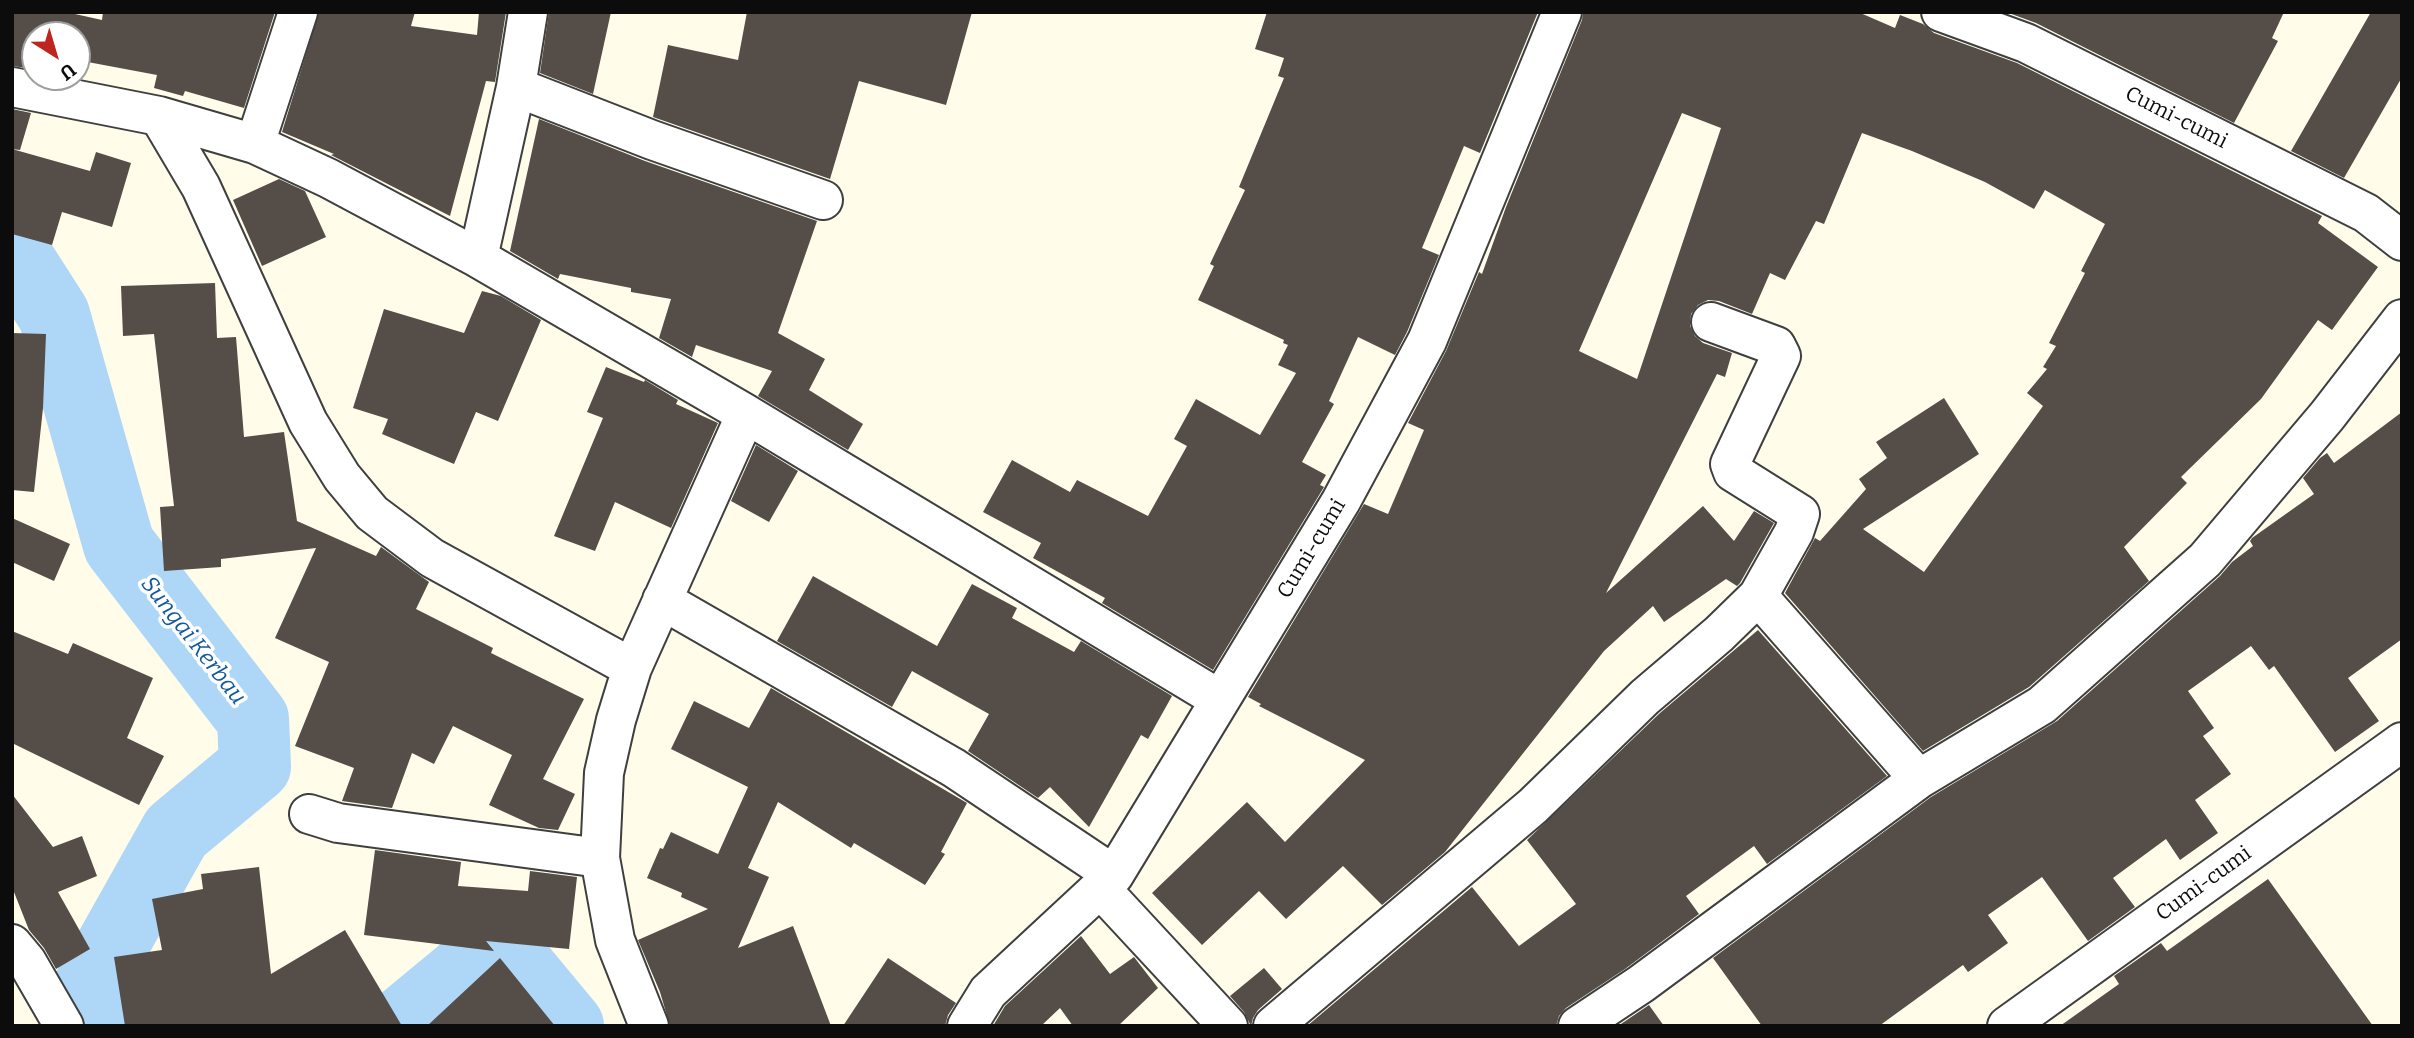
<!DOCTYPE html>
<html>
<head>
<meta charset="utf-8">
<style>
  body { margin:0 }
  #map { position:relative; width:2414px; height:1038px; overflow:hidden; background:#fffcea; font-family:Bitter,serif }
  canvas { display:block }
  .frame { position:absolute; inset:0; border:14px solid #0c0c0c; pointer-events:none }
  .north { position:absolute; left:21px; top:21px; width:70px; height:70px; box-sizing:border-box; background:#fff; border:2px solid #9e9e9e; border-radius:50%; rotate:143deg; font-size:19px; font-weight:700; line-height:28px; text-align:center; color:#0c0c0c }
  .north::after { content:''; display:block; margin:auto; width:24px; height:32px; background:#be2521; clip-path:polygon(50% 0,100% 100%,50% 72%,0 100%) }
</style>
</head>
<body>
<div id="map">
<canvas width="2414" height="1038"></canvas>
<div class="frame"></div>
<div class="north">U</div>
</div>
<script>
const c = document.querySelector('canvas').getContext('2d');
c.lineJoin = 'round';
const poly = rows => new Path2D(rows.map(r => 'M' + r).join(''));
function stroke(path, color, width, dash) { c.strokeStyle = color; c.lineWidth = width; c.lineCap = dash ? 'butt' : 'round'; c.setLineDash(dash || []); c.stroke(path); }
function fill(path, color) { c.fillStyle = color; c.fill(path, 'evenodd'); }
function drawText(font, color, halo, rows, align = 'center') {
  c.font = font + ' Bitter,serif'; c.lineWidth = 7; c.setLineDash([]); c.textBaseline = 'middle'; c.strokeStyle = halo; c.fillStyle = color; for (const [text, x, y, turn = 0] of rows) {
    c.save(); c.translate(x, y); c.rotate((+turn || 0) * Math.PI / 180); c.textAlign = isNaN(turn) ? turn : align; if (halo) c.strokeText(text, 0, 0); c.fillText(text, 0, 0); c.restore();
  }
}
stroke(poly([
  [12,260,22,265,54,315,119,545,253,719,255,766,176,832,90,985,119,1026],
  [398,1026,467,969,509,955,568,1026]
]), '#aed6f7', 72);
fill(poly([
  [12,12,66,12,102,20,103,12,275,12,244,108,185,91,183,96,154,88,157,75,77,60,77,35,35,35,35,69,12,66],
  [319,12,415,12,411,26,477,35,479,12,506,12,495,82,486,81,450,216,331,155,334,154,282,132],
  [549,12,611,12,593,94,540,73],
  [747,12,972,12,946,105,859,81,830,179,653,117,668,45,738,60],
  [1267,12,1538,12,1480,153,1464,146,1422,248,1439,255,1407,332,1395,355,1358,337,1329,401,1334,404,1302,462,1326,475,1320,485,1324,487,1213,670,1102,603,1105,598,1033,558,1041,543,983,512,1012,460,1070,492,1077,480,1148,516,1187,446,1174,439,1196,399,1260,435,1296,373,1278,365,1288,345,1283,343,1284,340,1198,300,1214,266,1210,264,1245,190,1239,187,1284,78,1278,76,1284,58,1255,49],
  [1583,12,1858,12,1895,28,1900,15,1923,24,1934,33,2017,63,2322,216,2318,223,2378,267,2332,330,2318,320,2261,399,2181,477,2187,483,2124,547,2149,581,2029,687,1923,751,1785,593,1815,538,1820,541,1866,489,1859,479,1887,458,1876,442,1944,398,1979,454,1863,529,1924,572,2043,406,2027,393,2047,369,2043,367,2056,346,2049,343,2085,273,2081,271,2105,224,2045,190,2034,209,1985,182,1912,151,1862,133,1824,224,1816,221,1785,280,1770,273,1752,314,1719,301,1708,300,1698,305,1691,314,1690,326,1695,336,1703,343,1732,353,1725,377,1717,374,1606,593,1703,506,1734,541,1754,511,1774,523,1740,583,1737,586,1726,579,1664,622,1653,606,1604,651,1445,852,1382,905,1343,866,1286,919,1259,891,1202,945,1152,893,1247,802,1285,842,1365,760,1259,706,1261,704,1248,697,1364,504,1388,514,1424,430,1408,423,1446,351,1479,272,1482,274,1506,207,1582,20],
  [1682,113,1721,128,1637,379,1579,351],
  [2006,12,2284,12,2272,38,2278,41,2234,123,2036,23],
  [2371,12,2402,12,2402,77,2344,178,2291,151],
  [12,109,31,113,20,150,12,149],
  [539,119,645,161,817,221,778,333,825,359,809,390,863,424,848,450,758,396,772,371,696,345,692,357,659,338,671,299,631,292,631,288,560,274,558,279,510,251],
  [12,149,90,171,96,152,131,163,112,227,62,212,52,245,12,234],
  [279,179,305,191,326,237,262,266,233,200],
  [215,283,217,338,236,337,244,437,284,432,297,521,376,556,381,547,429,582,416,609,493,648,491,653,584,699,543,779,575,794,558,830,539,828,489,805,512,755,453,726,434,764,412,753,392,808,342,801,354,768,295,746,329,662,275,638,316,548,221,559,221,567,164,571,160,507,174,506,154,334,123,336,121,286],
  [482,291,501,296,541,320,498,421,476,412,454,464,382,434,388,419,353,408,384,309,464,333],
  [12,333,46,334,43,408,34,492,12,490],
  [606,367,644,382,645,380,678,400,676,404,718,423,671,528,615,502,595,551,554,536,603,418,587,412],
  [2402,412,2402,639,2348,678,2379,721,2335,752,2274,666,2269,670,2251,646,2188,691,2214,728,2203,736,2231,774,2195,800,2218,833,2180,860,2166,839,2113,878,2135,907,2088,941,2042,877,1988,915,2008,943,1968,972,1963,965,1879,1026,1762,1026,1713,958,1931,797,2057,721,2220,576,2232,562,2253,546,2250,541,2252,538,2314,494,2303,478,2320,458,2327,453,2334,463],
  [756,445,798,471,769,522,731,501],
  [12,518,70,544,54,581,12,562],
  [813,576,937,646,972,584,1017,608,1012,618,1074,652,1081,641,1172,696,1148,739,1141,735,1089,827,1050,787,1038,798,968,751,989,714,912,671,892,707,777,641],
  [1758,630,1887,776,1767,864,1754,846,1686,896,1699,914,1625,969,1566,1008,1559,1016,1556,1026,1307,1026,1472,887,1519,946,1576,904,1527,840,1660,713],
  [12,631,68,654,73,643,153,678,127,738,164,756,139,805,12,743],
  [771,688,967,803,941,852,945,854,925,885,854,843,851,848,778,802,748,868,769,877,738,948,793,926,831,1026,670,1026,660,992,638,940,708,909,681,897,682,893,647,878,660,848,663,849,671,832,718,854,748,787,671,749,694,701,749,728],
  [12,794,53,847,82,836,97,876,58,892,90,949,56,969,44,948,29,930,12,887],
  [375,850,461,862,458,886,528,891,530,871,577,877,569,949,486,941,494,951,364,935],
  [259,867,271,974,345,930,402,1026,125,1026,114,957,162,950,152,899,203,889,201,874],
  [2268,879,2373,1026,2060,1026,2119,984,2114,976,2161,943,2167,951],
  [1081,936,1110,974,1134,957,1158,988,1118,1026,1073,1026,1060,1008,1041,1026,993,1026,1005,1006],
  [500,958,555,1026,427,1026],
  [888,958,956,1003,948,1015,945,1026,843,1026],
  [1264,968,1282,989,1258,1010,1253,1018,1251,1026,1244,1012,1230,996],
  [1649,1005,1664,1026,1618,1026]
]), '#544d48');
const street = poly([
  [1941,12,2026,43,2366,213,2402,241],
  [12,87,159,116,255,144,328,178,478,258,746,414],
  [516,87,652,140,823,200],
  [159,116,201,187,308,422,342,477,372,513,432,558,632,668,746,414,1219,699],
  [255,144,298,12],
  [478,258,516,87,528,12],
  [1711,322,1776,346,1781,356,1730,464,1733,472,1800,514,1794,532,1758,596],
  [662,600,954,768,1114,875],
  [632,668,616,720,604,773,600,858,615,940,649,1026],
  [309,814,338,823,600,858],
  [1100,888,1228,1026],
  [12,944,27,962,64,1026],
  [967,1026,988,992,1114,875,1341,501,1427,341,1562,12],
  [1273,1026,1533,806,1645,697,1719,634,1758,596,1919,779],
  [1578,1026,1641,984,1919,779,2042,705,2205,560,2327,416,2402,319],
  [2007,1026,2402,742]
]);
stroke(street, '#3f3f3f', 42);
stroke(street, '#fff', 38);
drawText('21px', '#0c0c0c', '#fff', [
  ["Cumi-cumi",2176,118,27],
  ["Cumi-cumi",1312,549,-59],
  ["Cumi-cumi",2204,884,-36]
]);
drawText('italic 23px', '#13589f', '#fff', [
  ["Sungai Kerbau",193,641,52]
]);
</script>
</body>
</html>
